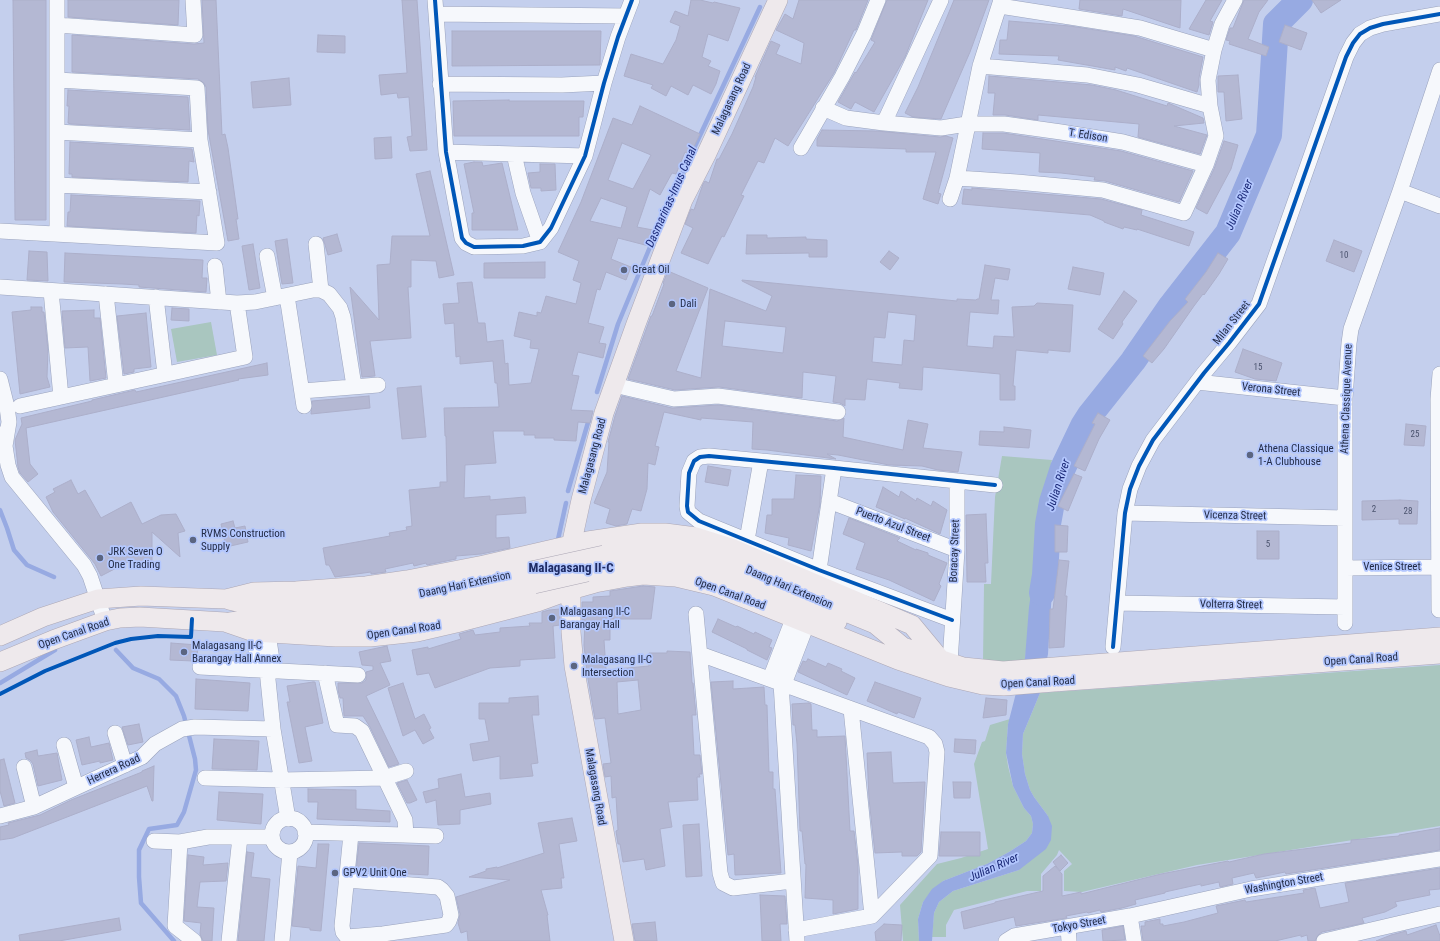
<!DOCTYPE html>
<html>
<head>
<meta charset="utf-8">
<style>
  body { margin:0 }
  canvas { display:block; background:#c4cfed }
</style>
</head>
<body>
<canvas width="1440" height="941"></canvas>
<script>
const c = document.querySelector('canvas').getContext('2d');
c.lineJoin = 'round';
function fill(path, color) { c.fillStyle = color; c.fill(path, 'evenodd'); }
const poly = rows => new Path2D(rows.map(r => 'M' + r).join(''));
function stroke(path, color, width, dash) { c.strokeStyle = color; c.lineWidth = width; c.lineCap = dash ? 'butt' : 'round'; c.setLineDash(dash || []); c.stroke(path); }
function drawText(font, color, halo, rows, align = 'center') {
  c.font = font + ' "Roboto Condensed",sans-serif'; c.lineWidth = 3.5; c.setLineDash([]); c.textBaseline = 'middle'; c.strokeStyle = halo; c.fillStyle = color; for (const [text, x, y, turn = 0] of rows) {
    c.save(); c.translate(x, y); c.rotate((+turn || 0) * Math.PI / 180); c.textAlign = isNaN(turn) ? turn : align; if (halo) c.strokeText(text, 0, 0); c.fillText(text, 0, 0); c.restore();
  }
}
fill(poly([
  [211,322,217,355,177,362,171,329],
  [1002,456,1052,460,1043,497,1039,520,1025,661,983,662,984,584,991,584,995,497],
  [1440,665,1440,826,1197,865,1082,892,1064,891,1064,871,1072,864,1059,850,1057,855,1041,874,1041,891,1027,891,954,910,946,925,946,937,932,937,934,913,939,902,953,891,1019,870,1048,816,1034,797,1030,790,1025,774,1022,754,1023,734,1040,693],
  [1010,719,1008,724,1006,753,1008,766,1013,786,1024,808,1031,816,1033,824,1032,833,1026,841,1009,852,987,864,943,881,923,902,918,919,919,941,903,941,900,905,937,864,961,858,988,849,974,764,982,742,985,741,990,725]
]), '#a9c6bf');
fill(poly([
  [1036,559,1054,559,1048,654,1040,693,1023,734,1022,754,1025,774,1030,790,1034,797,1048,816,1052,826,1051,840,1046,849,1019,870,953,891,939,902,934,913,932,941,919,941,918,919,923,902,932,889,943,881,987,864,1009,852,1026,841,1032,833,1033,824,1031,816,1024,808,1013,786,1006,753,1008,724,1025,658,1029,607]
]), '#97aae2');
stroke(poly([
  [597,392,618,324,667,206,760,7],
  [568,491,589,419],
  [0,510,7,528,14,550,27,565,54,577],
  [557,544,566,503],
  [116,650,133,668,159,679,176,696,184,716,195,759,196,770,184,812,177,825,149,829,139,850,139,877,141,903,174,941],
  [0,683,55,650]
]), '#97aae2', 4.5);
stroke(poly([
  [1042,593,1045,575,1048,524,1052,502,1063,468,1083,426,1090,415,1133,361,1171,306,1228,233,1269,135,1276,24,1300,0]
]), '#97aae2', 26);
const building = poly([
  [13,0,46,0,46,220,15,220,13,0],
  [68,0,179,0,178,25,68,17,68,0],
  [202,0,216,0,222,135,225,134,228,148,238,219,236,219,239,239,228,241,208,130,206,87,204,83,198,79,72,72,72,35,194,44,204,43,202,0],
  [402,0,417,0,427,150,410,151,407,137,412,136,409,97,398,98,397,93,381,95,379,75,407,73,402,0],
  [691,0,700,0,713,3,714,2,740,8,728,41,708,34,702,57,711,61,708,66,720,71,716,84,711,94,693,85,688,95,671,86,666,96,651,88,653,85,624,76,631,54,663,64,676,40,680,26,670,22,675,11,688,16,691,0],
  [799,0,868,0,856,30,854,30,834,73,788,146,775,138,764,163,758,161,741,195,744,196,724,237,722,236,708,264,681,253,693,228,685,224,691,209,694,210,703,184,705,181,709,183,717,159,719,159,732,134,753,87,756,77,755,77,771,41,780,45,776,54,801,64,804,43,776,30,785,14,793,19,799,0],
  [887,0,928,0,905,57,874,112,855,102,851,109,838,102,855,72,856,73,875,42,871,40,887,0],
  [954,0,989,0,970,52,941,119,913,117,905,113,918,87,954,0],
  [1080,0,1181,0,1180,28,1123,9,1122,16,1079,9,1080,0],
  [1206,0,1222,0,1210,21,1213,22,1209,35,1189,29,1206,0],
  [1244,0,1268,0,1259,12,1248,39,1269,47,1266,56,1229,44,1230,41,1226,40,1230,28,1233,28,1244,0],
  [1312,0,1341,0,1321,13,1312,0],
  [1009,21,1070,26,1134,36,1203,57,1199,78,1199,85,1197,92,1127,68,1126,71,1115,67,1115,70,1058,60,1059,56,999,54,1000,40,1007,40,1009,21],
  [1285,25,1307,33,1301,50,1279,42,1285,25],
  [452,31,601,31,600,65,452,66,452,31],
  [318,35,345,36,345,53,317,52,318,35],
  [1238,75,1242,119,1226,121,1224,92,1218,92,1218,76,1238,75],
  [989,76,1092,85,1116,90,1167,106,1168,103,1203,118,1204,123,1174,126,1207,135,1200,154,1138,137,1139,124,1038,115,1038,120,1005,115,993,115,995,93,988,93,989,76],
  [289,78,291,105,253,108,251,82,289,78],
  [68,90,188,97,190,130,71,124,68,123,69,106,67,106,68,90],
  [509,100,509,101,584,101,583,117,579,117,579,136,454,136,453,101,509,100],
  [640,106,700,134,690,155,685,152,676,174,672,173,660,195,650,189,637,227,653,230,649,246,618,238,611,259,631,267,626,280,606,272,600,290,597,289,588,323,604,327,599,343,606,344,603,358,578,352,572,375,579,376,571,410,593,411,590,423,578,422,576,441,554,440,554,438,535,438,535,435,524,435,524,431,493,431,496,463,465,465,464,498,490,496,490,500,525,497,526,513,496,515,496,538,509,537,510,548,481,554,456,556,456,559,427,565,426,563,414,566,413,563,385,569,386,572,371,574,371,572,335,577,329,565,326,565,323,548,390,536,389,533,407,530,406,527,412,526,409,490,440,487,440,482,447,482,446,436,445,436,444,408,499,407,497,383,495,383,493,361,460,364,460,356,456,357,454,323,445,324,443,304,459,303,457,283,472,282,478,323,485,323,487,342,503,340,505,364,508,363,509,385,531,383,539,349,530,348,531,340,514,336,519,312,537,316,537,312,541,313,546,296,576,304,581,283,573,280,579,261,558,252,581,202,613,118,632,125,640,106],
  [622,143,651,155,633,189,608,180,622,143],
  [601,198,627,207,621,228,590,221,601,198],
  [822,130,877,131,940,137,946,136,953,138,938,193,941,194,938,204,923,199,936,152,906,152,906,149,817,146,817,139,822,130],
  [983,133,1003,133,1121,151,1193,171,1179,202,1105,181,1094,180,1095,177,1061,173,1039,172,1040,153,982,149,983,133],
  [391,137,392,158,375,159,374,138,391,137],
  [1224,141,1238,145,1231,169,1207,214,1196,208,1214,169,1224,141],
  [70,142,192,149,194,162,189,161,188,182,72,177,72,174,69,174,70,142],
  [474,162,482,162,483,166,502,163,518,230,472,230,472,213,474,213,464,164,474,162],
  [540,164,555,164,556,190,541,191,541,188,531,188,528,173,540,172,540,164],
  [430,171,454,275,439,278,436,261,411,260,411,287,408,287,411,338,370,341,375,376,362,377,350,287,379,320,377,265,390,264,392,236,430,236,416,174,430,171],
  [972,188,1101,199,1142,210,1141,215,1194,232,1189,246,1137,229,1137,230,1124,227,1123,229,1104,222,1104,221,1090,215,962,204,964,189,972,190,972,188],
  [71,195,200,201,199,216,197,215,196,233,67,226,68,212,70,212,71,195],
  [337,234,342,251,328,255,323,238,337,234],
  [747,235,767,235,767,238,806,237,806,239,827,240,827,257,809,257,809,253,746,254,747,235],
  [287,239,293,283,282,284,275,241,287,239],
  [1334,240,1362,251,1354,272,1326,261,1334,240],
  [253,244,260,288,249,290,242,246,253,244],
  [29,251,47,252,48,281,27,280,29,251],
  [889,251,899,258,890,270,880,262,889,251],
  [65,253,203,260,202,278,207,278,206,292,139,287,139,285,122,284,64,282,65,253],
  [1218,253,1228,259,1219,274,1204,295,1203,294,1194,306,1164,349,1152,363,1143,356,1170,321,1188,302,1185,299,1206,272,1218,253],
  [545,262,545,278,484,278,484,263,545,262],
  [985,265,1010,269,1008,280,995,278,991,300,999,300,998,314,970,312,967,346,993,348,994,336,1014,337,1012,307,1034,306,1037,303,1073,305,1070,352,1048,350,1048,353,1016,350,1013,386,1015,386,1015,400,1000,400,1000,374,923,367,922,390,899,388,900,383,867,379,865,400,845,399,845,406,840,403,833,402,836,376,803,372,802,398,719,387,675,390,628,379,651,316,652,316,664,284,663,283,668,271,708,288,676,371,701,378,710,289,766,311,772,296,742,281,742,280,957,301,957,299,976,300,977,299,979,299,985,265],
  [888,312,916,315,914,341,904,340,902,365,872,362,874,337,885,338,888,312],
  [725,321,786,327,783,353,722,346,725,321],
  [1073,267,1104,273,1100,295,1068,289,1073,267],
  [1124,291,1137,301,1122,322,1123,324,1113,339,1098,329,1124,291],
  [31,307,42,307,42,312,44,312,48,350,47,377,50,387,20,394,12,312,31,310,31,307],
  [172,308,189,309,189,321,171,320,172,308],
  [94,310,94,318,100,318,106,378,90,381,88,347,65,348,62,311,94,310],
  [146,313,151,367,134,369,134,372,124,374,117,316,146,313],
  [1243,349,1282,363,1276,381,1255,379,1235,372,1243,349],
  [267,363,268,375,238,379,239,380,26,428,30,464,38,474,28,482,20,473,18,467,15,440,22,424,21,418,92,401,92,400,135,390,136,392,267,363],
  [421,386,426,437,402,439,397,388,421,386],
  [369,396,370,408,311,414,312,401,369,396],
  [622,396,672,408,718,405,837,421,844,418,843,437,903,450,908,420,928,424,923,448,962,452,958,472,938,470,922,466,889,465,838,455,827,454,836,459,767,450,752,449,753,422,701,418,701,420,664,412,655,446,659,447,655,465,648,463,647,489,641,511,632,509,627,524,616,526,606,523,610,509,594,503,607,472,609,442,608,442,615,416,622,396],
  [1098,413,1110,420,1099,439,1085,471,1074,466,1095,424,1092,423,1098,413],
  [1406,424,1426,426,1424,446,1404,445,1406,424],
  [1004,427,1031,430,1029,448,979,445,980,431,1004,432,1004,427],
  [708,466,731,470,728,486,705,482,708,466],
  [1074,474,1082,477,1068,511,1058,506,1074,474],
  [796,475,821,476,820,504,811,551,788,545,789,538,765,533,767,515,772,515,772,499,794,499,796,475],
  [71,480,78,494,85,490,101,518,131,502,142,524,161,515,176,514,185,531,178,533,180,557,152,532,152,568,130,568,130,561,101,576,95,564,53,512,46,497,55,492,53,489,71,480],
  [883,487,899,497,901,491,916,501,917,498,931,506,933,501,947,510,940,534,905,518,905,519,876,507,883,487],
  [1400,500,1418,501,1417,524,1399,524,1399,519,1362,520,1362,501,1400,500],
  [986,514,988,563,985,563,986,582,967,582,966,515,986,514],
  [849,518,898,537,900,538,897,541,916,550,916,549,928,553,928,555,947,563,939,584,941,586,934,601,889,580,856,569,865,543,843,534,849,518],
  [233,521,235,528,245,526,248,542,226,547,221,524,233,521],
  [1055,525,1068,526,1067,552,1055,552,1055,525],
  [1257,531,1279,531,1279,559,1257,559,1257,531],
  [1059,560,1069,561,1065,596,1067,596,1064,647,1049,648,1050,609,1053,609,1059,560],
  [643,586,655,587,651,619,610,619,610,640,604,640,606,670,649,666,649,653,667,653,667,651,690,652,692,683,693,683,696,715,692,715,694,755,700,755,702,774,699,774,700,777,697,777,698,800,668,802,672,827,660,829,665,866,646,870,644,859,623,862,620,844,618,844,616,831,618,830,616,797,612,798,611,776,605,777,603,764,611,763,605,718,595,719,587,673,584,645,585,620,582,620,582,602,593,602,593,597,610,596,610,591,643,586],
  [638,680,641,710,618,714,617,682,638,680],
  [560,609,560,625,553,626,555,658,520,660,520,666,490,668,435,688,429,673,417,675,412,650,428,647,428,649,461,639,459,634,473,630,475,635,500,632,500,628,530,626,529,623,542,623,542,612,549,610,560,609],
  [718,619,736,627,737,626,754,634,755,632,772,640,769,647,772,648,767,660,747,650,747,649,712,632,718,619],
  [171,643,198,645,197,659,193,661,170,660,171,643],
  [387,646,391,661,380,663,390,685,366,696,399,764,389,767,370,727,363,716,344,716,343,698,340,698,338,690,338,683,362,683,366,680,366,672,373,670,373,666,362,665,359,652,387,646],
  [808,659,826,667,828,663,842,669,841,671,855,678,847,695,798,672,803,661,806,662,808,659],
  [196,679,250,683,248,711,195,709,196,679],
  [733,681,733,689,764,687,765,705,767,705,769,772,773,772,773,789,775,789,781,873,735,875,734,854,728,855,711,682,733,681],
  [313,682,315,682,323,723,305,727,312,761,299,763,287,702,290,702,287,686,313,682],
  [875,682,921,698,914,718,898,712,897,714,867,701,875,682],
  [403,683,415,719,424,714,431,728,429,729,434,738,423,744,415,730,403,736,388,688,403,683],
  [538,696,539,715,532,715,538,763,531,764,533,776,500,779,500,756,473,761,470,744,489,741,485,719,479,719,479,703,509,703,509,698,538,696],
  [986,698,1007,700,1006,715,983,718,986,698],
  [809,703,811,704,812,730,817,730,817,737,845,736,850,831,854,831,858,865,858,909,833,914,833,900,805,898,806,864,805,864,802,831,800,831,797,744,795,725,793,725,792,704,809,703],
  [139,724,143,742,128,745,122,727,139,724],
  [89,737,91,747,109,743,113,760,100,763,100,761,82,765,76,740,89,737],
  [214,739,259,741,257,770,212,769,214,739],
  [955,739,976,740,975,754,954,752,955,739],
  [37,750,38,756,57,753,62,780,38,786,33,764,30,760,26,758,25,753,37,750],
  [891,752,893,783,925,782,921,852,917,856,902,856,902,852,875,853,869,799,867,753,891,752],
  [4,759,15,803,4,806,0,791,0,760,4,759],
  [154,766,153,801,152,801,147,786,13,838,0,840,0,827,9,825,8,823,40,815,71,800,142,772,142,771,154,766],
  [461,774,465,797,490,793,491,804,460,810,460,824,438,825,436,800,426,803,423,792,439,788,438,779,461,774],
  [407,780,417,800,410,803,407,803,397,783,407,780],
  [953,782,971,782,970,798,954,798,953,782],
  [308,789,356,790,356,809,390,811,390,822,317,819,318,802,308,802,308,789],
  [219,792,263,794,261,824,217,820,219,792],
  [572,818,577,841,559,844,564,878,561,878,562,888,541,890,548,915,547,915,550,941,468,941,467,931,461,933,458,923,460,914,456,897,510,880,469,877,486,871,486,869,497,867,497,868,544,853,538,823,572,818],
  [699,824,702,876,686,877,683,825,699,824],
  [1440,828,1440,850,1286,874,1285,872,1256,878,1254,873,1232,878,1233,884,1220,887,1219,882,1201,886,1201,884,1165,892,1165,893,1135,900,1136,904,1122,908,1101,912,1100,910,1088,913,1087,912,1066,916,1067,918,1016,926,1014,917,964,929,961,912,995,903,995,902,1043,891,1043,876,1055,866,1062,874,1062,896,1081,892,1081,894,1161,874,1228,861,1229,862,1264,854,1351,843,1351,840,1399,836,1399,835,1440,828],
  [941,832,980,832,980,856,939,856,941,832],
  [359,843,429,846,428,875,356,871,359,843],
  [318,844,329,844,321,931,310,930,310,928,292,926,298,866,316,868,318,844],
  [247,852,254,853,251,877,270,879,264,941,238,941,247,852],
  [188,855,204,857,203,865,228,863,226,881,200,882,197,907,214,908,212,941,203,941,200,934,201,923,184,921,188,855],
  [1061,855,1068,863,1060,871,1053,862,1061,855],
  [1440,868,1440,889,1429,890,1430,895,1395,902,1397,906,1385,912,1362,918,1364,923,1322,932,1318,935,1315,941,1308,941,1307,935,1301,937,1301,935,1275,941,1143,941,1141,926,1145,926,1145,922,1160,919,1160,924,1163,924,1163,926,1184,922,1218,913,1216,906,1245,900,1246,902,1304,893,1303,890,1315,888,1320,908,1349,902,1345,883,1440,868],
  [760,895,785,896,787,924,780,924,781,941,762,941,760,895],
  [119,918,121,930,59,941,20,941,19,935,119,918],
  [655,922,657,941,635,941,632,924,655,922],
  [884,924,902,925,901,941,876,941,875,932,884,924],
  [1436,925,1440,936,1440,941,1376,941,1391,935,1406,931,1407,935,1436,925],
  [1123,926,1125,940,1103,941,1102,930,1123,926]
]);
fill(building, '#b4b8d3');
stroke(building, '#acafca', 1);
const minor = poly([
  [57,0,57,234],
  [435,0,446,152,462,238,466,243,474,247,523,246,540,242,551,228,585,156,604,83,618,37,632,0],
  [1000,6,1140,28,1214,50],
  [436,14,626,16],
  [57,25,195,35,193,0],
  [980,66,1087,75,1138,85,1210,106],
  [440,84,562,85,604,83],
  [823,108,846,118,884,123,941,128,967,124,1004,124,1061,132,1123,142,1206,165],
  [884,123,941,0],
  [57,132,200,140],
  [801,148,842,77,864,34,878,0],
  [446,152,585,156],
  [514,154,523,193,540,242],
  [957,178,1017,182,1103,190,1184,213,1206,165,1216,136,1210,106,1208,80,1214,50,1222,24,1235,0],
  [57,185,209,192],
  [1400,191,1440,206],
  [950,199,957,178,980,66,1001,0],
  [0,231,217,243,200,140,197,88,57,80],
  [316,244,321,290],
  [267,256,275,298],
  [215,266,219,302],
  [0,287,237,303,255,302,313,290,321,290,329,294,340,308,343,317,354,386],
  [51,291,61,397],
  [106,294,116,385],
  [287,296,304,406],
  [156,297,165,374],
  [0,379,7,407,9,422,5,446],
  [1197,382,1345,398],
  [614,385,674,399,718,396,838,412],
  [302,391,378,385],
  [20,406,245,357,237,303],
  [0,434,5,446,8,465,12,477,84,565,90,576,105,621],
  [829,501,957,550],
  [1125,513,1345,518],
  [747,540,761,461],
  [1345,568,1440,567],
  [819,570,834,468],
  [1117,603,1345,607],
  [1439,610,1438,399,1440,374],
  [696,614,720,873,723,883,733,888,792,881],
  [952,620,819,570,699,521,688,512,687,506,689,473,694,461,700,457,709,456,834,468,995,485],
  [1345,623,1345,398,1349,343,1351,329,1400,191,1440,70],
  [254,632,257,659,267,670],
  [268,633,272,660,267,670,273,729,288,819],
  [1113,647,1125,513,1130,489,1139,466,1153,440,1204,373,1229,343,1259,304,1346,57,1353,43,1360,34,1370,28,1383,24,1440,14],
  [700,654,929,737,935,744,937,752,930,856,872,916,796,930],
  [950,663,957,550,957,481],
  [200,667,358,675],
  [325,673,337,725,355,726,362,731,405,820,406,835],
  [770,679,793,619],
  [781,683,797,941],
  [784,684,807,624],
  [851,709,872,916],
  [115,733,125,765],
  [64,745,76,787],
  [24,767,34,807],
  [205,778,282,780,384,778,406,771],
  [0,816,34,807,142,757,155,744,182,729,195,727,273,729],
  '272 835a17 17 0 1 1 34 0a17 17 0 1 1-34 0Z',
  [305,832,436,836],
  [154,841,180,842,208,837,272,837],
  [180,842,175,926,194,941],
  [346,880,438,887,442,890,447,896,451,915,449,921,446,925,383,934,347,937,343,932,342,926,351,834],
  [1130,916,1134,941],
  [1068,927,1069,941],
  [229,941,240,837],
  [282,941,290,852],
  [1006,941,1014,936,1130,916,1251,889,1440,859],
  [1324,941,1440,914]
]);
const major = poly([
  [604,555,643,547,664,547,694,551,725,561,780,584],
  [607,567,643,561,662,561,691,565,734,580,837,622],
  [229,600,254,606,336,605,367,603,410,597,531,571],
  [819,601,875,624,903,647,963,667,1003,671,1440,637],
  [230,622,254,619,338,621,369,620,414,615,453,606,534,584],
  [0,636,43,617,98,599,141,596,226,599,254,592,296,591,366,586,407,580,484,565,588,541,642,533,665,533,696,537,731,548,912,625,941,660],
  [0,662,53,640,105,621,120,618,140,617,225,622,254,632,336,637,370,637,417,632,456,623,537,602,570,590,595,583,627,577,643,575,676,577,714,586,898,660,949,677,983,685,1004,686,1054,682,1440,654],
  [624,941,574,666,571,632,571,546,581,500,604,413,636,324,683,200,706,155,778,0]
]);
stroke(minor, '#9aa3bd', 16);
stroke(major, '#aca7b5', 20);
stroke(minor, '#f6f8fc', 15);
stroke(major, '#eee9ec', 19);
const majorBridge = poly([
  [531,571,604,555],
  [534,584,587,572]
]);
stroke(majorBridge, '#aca7b5', 20, []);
stroke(majorBridge, '#eee9ec', 19);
stroke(poly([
  [435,0,446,152,462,238,466,243,474,247,523,246,540,242,551,228,585,156,604,83,618,37,632,0],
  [952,620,819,570,699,521,688,512,687,506,689,473,694,461,700,457,709,456,834,468,995,485],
  [1113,647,1125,513,1130,489,1139,466,1153,440,1204,373,1229,343,1259,304,1346,57,1353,43,1360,34,1370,28,1383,24,1440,14],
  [0,694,45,671,115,643,131,639,158,636,191,637,192,619]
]), '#0057b8', 4);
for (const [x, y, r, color] of [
  [624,270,4,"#5b6581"],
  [672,304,4,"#5b6581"],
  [1250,455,4,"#5b6581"],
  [193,540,4,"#5b6581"],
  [100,558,4,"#5b6581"],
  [552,618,4,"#5b6581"],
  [184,652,4,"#5b6581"],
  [574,666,4,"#5b6581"],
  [335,873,4,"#5b6581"]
]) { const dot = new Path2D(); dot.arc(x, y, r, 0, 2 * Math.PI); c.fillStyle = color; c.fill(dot); stroke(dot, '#b3c7fe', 1.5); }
drawText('9px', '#4b536e', null, [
  ["10",1344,256],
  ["15",1258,368],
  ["25",1415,435],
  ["2",1374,510],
  ["28",1408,512],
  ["5",1268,545]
]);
drawText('11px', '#232c47', '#b3c7fe', [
  ["Malagasang Road",732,99,-65],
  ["T. Edison",1088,136,9],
  ["Milan Street",1232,323,-52],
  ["Verona Street",1271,390,6],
  ["Athena Classique Avenue",1347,399,-88],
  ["Malagasang Road",593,456,-75],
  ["Vicenza Street",1235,516,1],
  ["Puerto Azul Street",893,525,21],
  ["Boracay Street",955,551,-88],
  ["Venice Street",1392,567],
  ["Daang Hari Extension",465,585,-12],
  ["Daang Hari Extension",789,588,23],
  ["Open Canal Road",730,594,20],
  ["Volterra Street",1231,605,1],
  ["Open Canal Road",404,631,-8],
  ["Open Canal Road",74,634,-19],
  ["Open Canal Road",1361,660,-4],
  ["Open Canal Road",1038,683,-3],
  ["Herrera Road",114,770,-25],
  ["Malagasang Road",595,787,80],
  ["Washington Street",1284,884,-10],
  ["Tokyo Street",1079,925,-10]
]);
drawText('11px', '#232c47', '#b3c7fe', [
  ["Great Oil",632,270],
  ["Dali",680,304],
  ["Athena Classique",1258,449],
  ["1-A Clubhouse",1258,462],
  ["RVMS Construction",201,534],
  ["Supply",201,547],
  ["JRK Seven O",108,552],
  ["One Trading",108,565],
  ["Malagasang II-C",560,612],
  ["Barangay Hall",560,625],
  ["Malagasang II-C",192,646],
  ["Barangay Hall Annex",192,659],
  ["Malagasang II-C",582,660],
  ["Intersection",582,673],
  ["GPV2 Unit One",343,873]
], 'left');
drawText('italic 12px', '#1c2a78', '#b3c7fe', [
  ["Dasmarinas-Imus Canal",672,197,-66],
  ["Julian River",1240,205,-67],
  ["Julian River",1059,485,-72],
  ["Julian River",994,868,-24]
]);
drawText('bold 13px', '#1f2c65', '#b3c7fe', [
  ["Malagasang II-C",571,569]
]);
</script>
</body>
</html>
